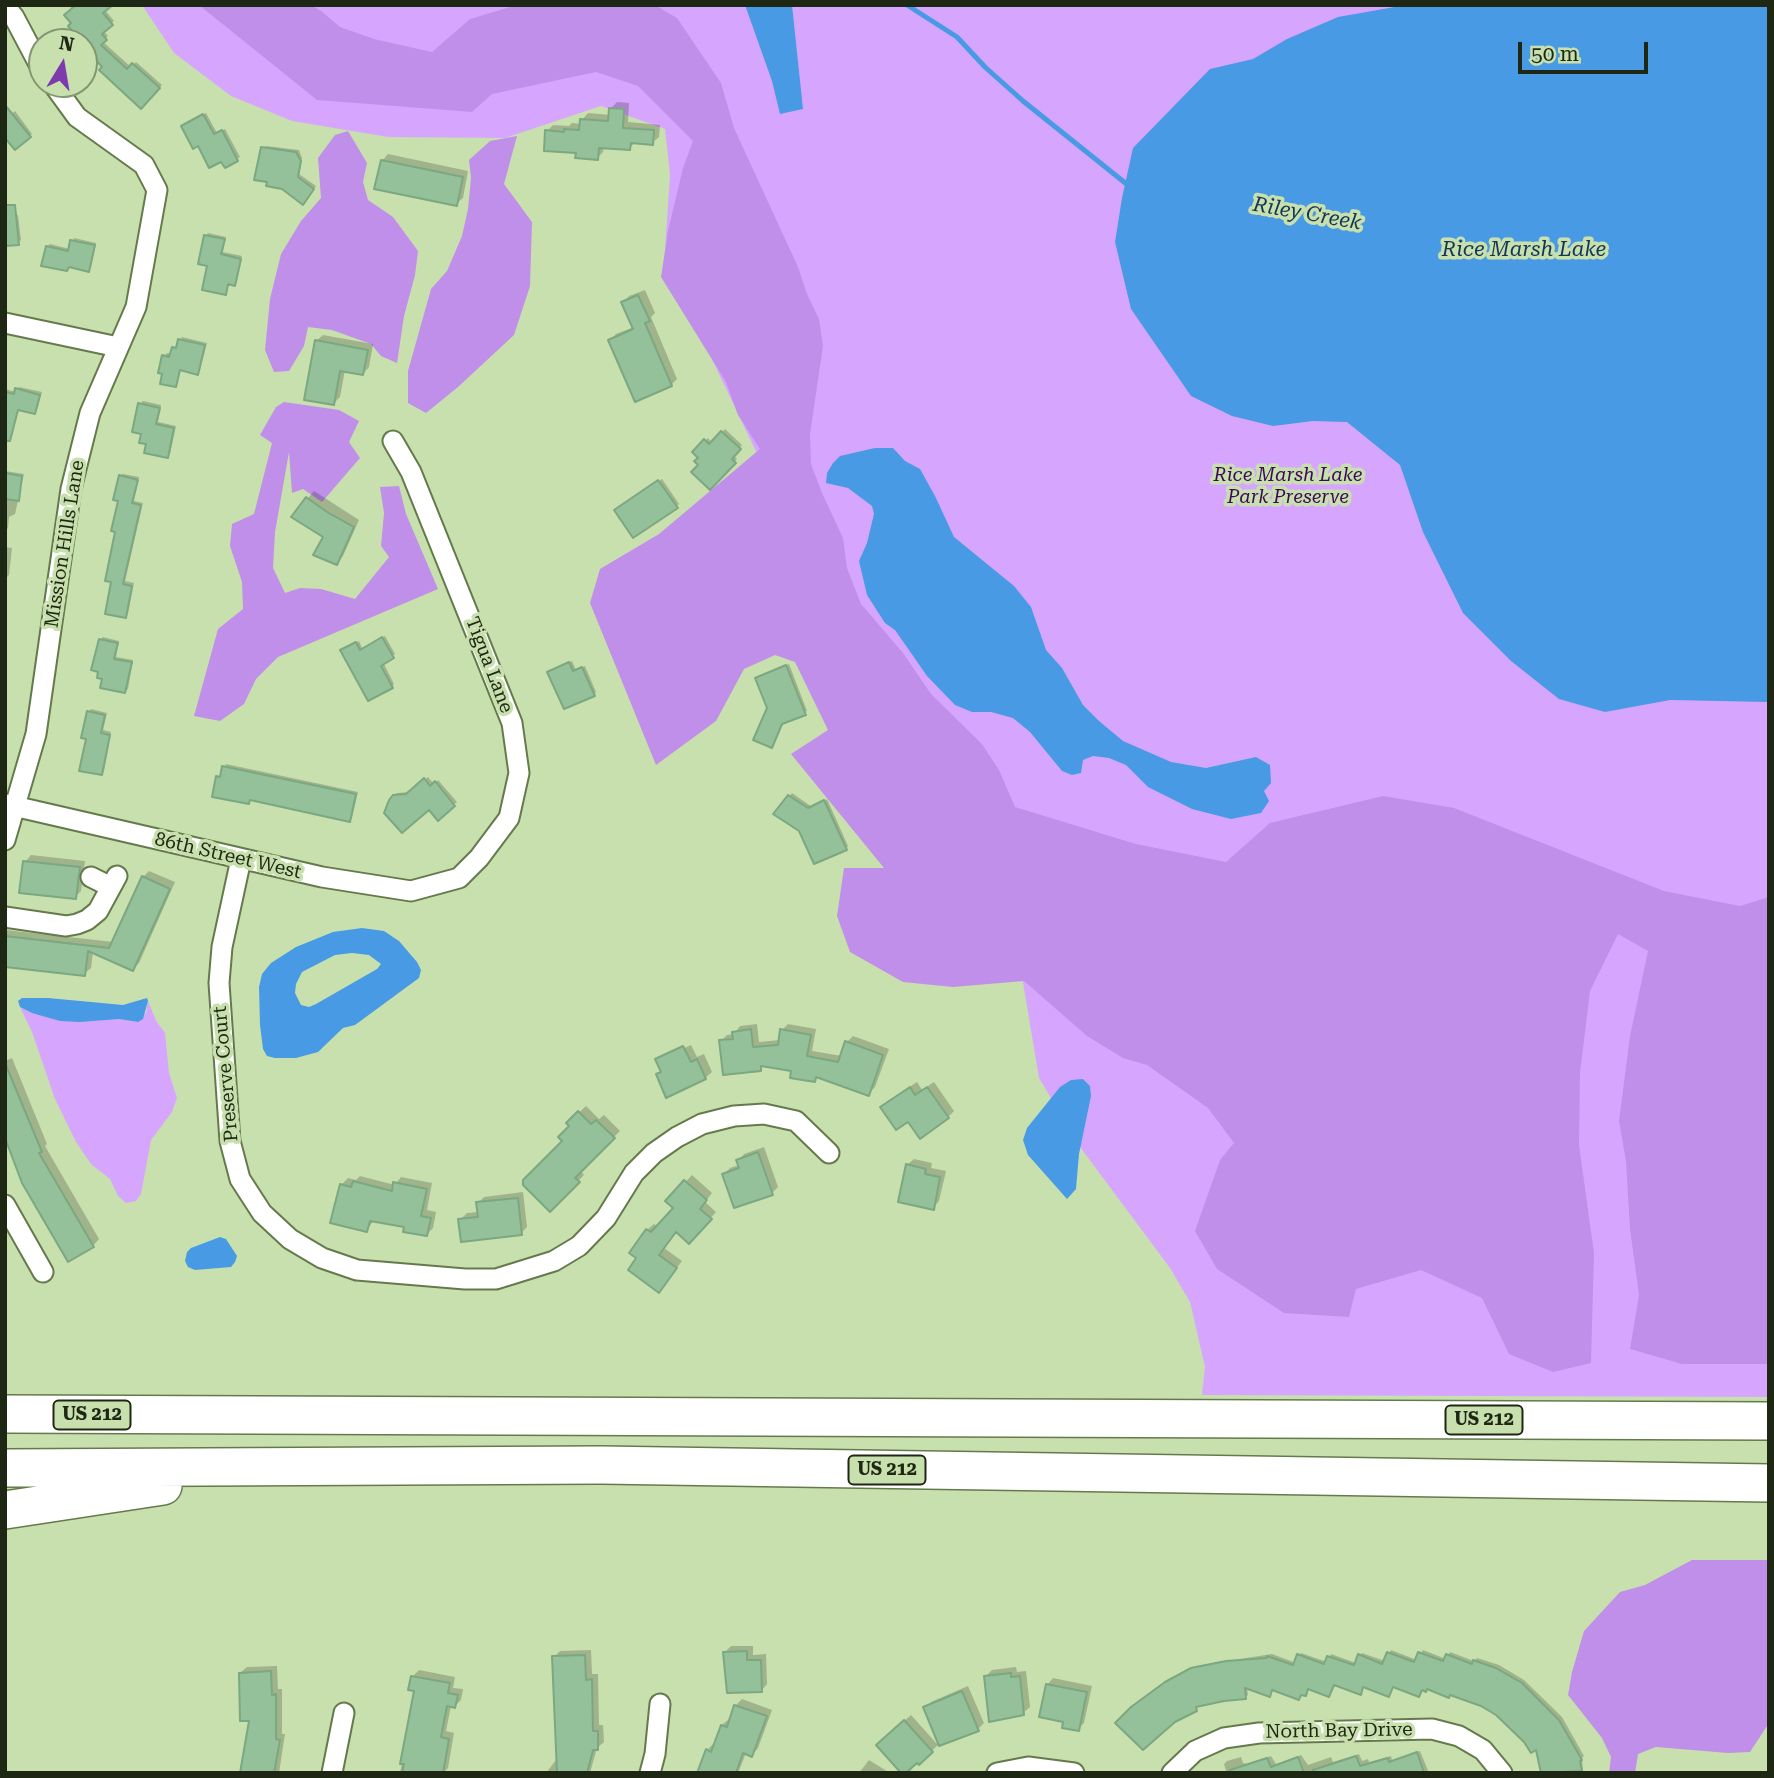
<!DOCTYPE html>
<html>
<head>
<meta charset="utf-8">
<style>
  body { margin:0 }
  #map { position:relative; width:1774px; height:1778px; overflow:hidden; background:#c8e0ae; font-family:"Roboto Serif",serif }
  canvas { display:block }
  .frame { position:absolute; inset:0; border:7px solid #1e2713; pointer-events:none }
  .north { position:absolute; left:28px; top:28px; width:70px; height:70px; box-sizing:border-box; background:#c8e0ae; border:2px solid #849670; border-radius:50%; rotate:11deg; font-size:19px; font-weight:700; line-height:28px; text-align:center; color:#1e2713 }
  .north::after { content:''; display:block; margin:auto; width:24px; height:32px; background:#7e3aad; clip-path:polygon(50% 0,100% 100%,50% 72%,0 100%) }
  .scale { position:absolute; left:1518px; top:42px; width:130px; height:32px; box-sizing:border-box; border:4px solid #1e2713; border-top:0; padding-left:9px; font-size:21px; line-height:24px; white-space:nowrap; color:#1e2713; -webkit-text-stroke:5px #c8e0ae; paint-order:stroke }
</style>
</head>
<body>
<div id="map">
<canvas width="1774" height="1778"></canvas>
<div class="frame"></div>
<div class="north">N</div>
<div class="scale">50 m</div>
</div>
<script>
const c = document.querySelector('canvas').getContext('2d');
c.lineJoin = 'round';
function fill(path, color) { c.fillStyle = color; c.fill(path, 'evenodd'); }
const poly = rows => new Path2D(rows.map(r => 'M' + r).join(''));
function stroke(path, color, width, dash) { c.strokeStyle = color; c.lineWidth = width; c.lineCap = dash ? 'butt' : 'round'; c.setLineDash(dash || []); c.stroke(path); }
function drawText(font, color, halo, rows, align = 'center') {
  c.font = font + ' "Roboto Serif",serif'; c.lineWidth = 7; c.setLineDash([]); c.textBaseline = 'middle'; c.strokeStyle = halo; c.fillStyle = color; for (const [text, x, y, turn = 0] of rows) {
    c.save(); c.translate(x, y); c.rotate((+turn || 0) * Math.PI / 180); c.textAlign = isNaN(turn) ? turn : align; if (halo) c.strokeText(text, 0, 0); c.fillText(text, 0, 0); c.restore();
  }
}
fill(poly([
  [142,5,1769,5,1769,1397,1202,1395,1205,1367,1190,1302,1170,1268,1080,1147,1039,1078,1013,923,783,508,710,355,665,251,670,175,665,129,601,106,505,138,388,137,292,121,231,96,174,53],
  [148,1001,156,1021,165,1033,169,1073,177,1098,172,1112,151,1140,141,1194,136,1201,126,1203,118,1196,110,1179,91,1164,76,1142,55,1099,32,1032,20,1007,32,1013,119,1019,137,1022,146,1013]
]), '#d6a6ff');
fill(poly([
  [199,5,311,5,321,11,340,27,374,39,432,52,470,19,517,5,655,5,677,18,721,83,734,128,798,267,807,294,819,319,823,346,810,434,811,464,822,493,843,538,847,568,861,604,903,653,931,694,982,744,999,770,1015,807,1136,844,1226,862,1270,823,1383,796,1454,808,1664,891,1740,906,1769,897,1769,1364,1682,1364,1630,1349,1639,1295,1630,1229,1626,1161,1619,1121,1630,1036,1648,951,1618,934,1590,991,1580,1073,1579,1145,1594,1253,1591,1363,1553,1372,1509,1354,1482,1298,1421,1270,1356,1289,1349,1317,1284,1313,1217,1269,1195,1231,1220,1160,1234,1143,1208,1108,1147,1065,1123,1058,1087,1036,1024,981,953,987,903,982,850,952,837,916,844,868,884,868,791,754,828,730,795,662,775,655,744,669,716,721,656,765,590,603,600,569,659,534,760,449,738,415,726,382,661,277,668,231,683,168,693,141,638,86,596,72,492,94,472,112,317,100],
  [348,131,367,163,363,182,368,200,393,217,418,251,415,275,404,316,397,363,381,356,371,344,332,330,308,327,304,346,289,371,274,372,265,350,270,299,281,254,301,221,321,198,318,158,335,135],
  [517,136,504,184,532,222,530,286,514,335,458,387,426,413,408,403,408,371,431,289,447,271,462,236,468,209,471,178,469,160,490,141],
  [284,402,339,410,359,421,349,442,360,458,322,502,303,489,292,493,289,452,275,532,273,568,285,593,300,588,321,589,355,599,389,557,381,546,384,513,380,487,399,486,406,514,438,589,278,657,256,679,244,704,220,721,194,716,218,629,243,609,242,582,230,546,232,524,254,514,272,443,260,435,276,407],
  [1692,1560,1769,1560,1769,1723,1750,1752,1728,1753,1656,1747,1638,1754,1635,1773,1609,1773,1611,1757,1602,1738,1568,1695,1572,1672,1584,1631,1620,1592,1645,1585]
]), '#c08fe9');
fill(poly([
  [745,5,792,5,803,109,780,114,772,81],
  [1406,5,1769,5,1769,702,1670,700,1605,712,1559,699,1511,661,1463,613,1423,532,1400,465,1347,422,1313,421,1273,426,1232,416,1191,396,1131,309,1115,242,1122,198,1133,148,1210,69,1253,59,1287,39,1338,17],
  [875,448,893,448,905,461,920,469,935,496,954,537,1014,586,1031,607,1046,650,1062,668,1083,705,1099,721,1123,741,1171,762,1206,768,1256,757,1270,765,1271,783,1264,791,1269,801,1261,813,1231,819,1192,809,1148,787,1126,765,1109,758,1093,756,1083,760,1081,773,1072,775,1062,771,1030,732,1013,718,991,712,972,712,955,705,927,676,895,630,885,623,867,595,859,561,867,543,874,514,872,506,848,488,826,483,827,473,833,463,840,456],
  [362,928,384,931,399,941,417,962,421,970,419,978,355,1025,343,1028,318,1052,296,1058,275,1058,267,1056,263,1049,260,1025,259,987,262,974,271,963,296,947,333,932],
  [352,953,369,955,381,964,377,969,316,1004,309,1007,301,1005,295,993,296,984,302,972,335,955],
  [22,998,48,998,123,1005,147,998,148,1001,143,1019,138,1022,119,1019,80,1022,60,1021,32,1013,20,1007,18,1001],
  [1083,1079,1090,1086,1091,1096,1079,1154,1076,1189,1067,1199,1028,1155,1023,1140,1027,1128,1060,1087,1071,1080],
  [220,1237,226,1239,237,1256,235,1262,231,1267,195,1270,188,1267,185,1261,187,1252,191,1248]
]), '#489ae4');
fill(poly([
  [69,5,105,5,105,10,114,21,103,30,108,36,102,41,131,67,136,62,162,85,141,106,70,26,74,23,73,10],
  [617,102,629,103,628,122,660,125,659,137,652,143,636,142,629,148,604,146,603,152,597,158,578,152,547,131,553,125,569,126,572,123,581,124,582,120,588,113,611,115,611,108],
  [15,111,32,134,15,148,11,114],
  [206,113,217,133,225,129,240,157,237,159,186,124],
  [266,146,299,150,302,158,299,174,316,186,305,200,263,148],
  [388,154,468,171,463,198,456,204,382,161],
  [18,215,21,240,18,243,5,216],
  [208,233,226,237,223,252,242,256,237,281,234,284,230,283,225,293,209,264,206,236],
  [74,238,96,243,91,267,88,270,71,266,67,269,47,247,50,244,70,249],
  [645,290,655,313,651,317,677,379,671,385,610,341,616,334,634,327,623,303,629,296],
  [323,335,373,344,369,367,363,374,345,370,340,397,334,403,316,341],
  [182,337,207,343,200,370,198,373,181,369,175,385,164,356,167,353,172,354,173,348,178,346],
  [19,387,42,392,37,410,34,412,19,408,15,416,5,417,5,389,16,392],
  [143,401,161,405,158,422,176,426,170,454,167,457,148,443,140,404],
  [725,429,742,445,733,455,737,459,710,488,700,465,700,457,695,452,708,438,712,443],
  [5,471,24,474,15,514,9,517,8,528,5,531],
  [123,474,139,477,134,501,143,503,125,581,134,583,128,613,126,616,113,581,120,476],
  [662,479,679,504,676,506,619,508],
  [314,491,359,520,343,556,337,563,325,536,293,516],
  [5,547,12,548,9,575,6,578],
  [385,636,395,654,383,662,394,684,392,686,345,648,359,641,362,648],
  [103,637,119,641,116,657,133,660,128,689,125,691,100,640],
  [572,661,576,670,585,666,596,692,594,694,549,672],
  [789,664,807,711,784,722,772,746,769,708,757,678],
  [91,709,107,713,103,730,111,732,104,771,101,773,88,737,89,712],
  [226,764,358,792,352,818,349,821,251,800,249,802,218,777,222,774],
  [428,777,434,784,438,780,457,802,438,818,429,808,394,796,397,793,410,792],
  [792,793,812,807,827,799,848,846,846,849,800,830,776,814],
  [31,855,85,861,81,891,75,897,25,862],
  [149,871,175,882,139,963,133,969,93,951,91,968,84,974,5,965,5,930,114,942,143,877],
  [757,1024,759,1042,780,1040,782,1030,788,1024,816,1029,812,1051,842,1056,847,1042,853,1036,889,1049,875,1087,868,1094,819,1076,814,1080,793,1070,765,1065,760,1069,721,1041,727,1035,734,1034,740,1026],
  [691,1045,697,1057,704,1054,712,1072,705,1078,658,1074,662,1070,657,1060,662,1055,662,1058],
  [12,1058,47,1144,45,1146,99,1239,93,1246,5,1133,5,1061],
  [917,1082,922,1090,934,1082,954,1111,948,1117,909,1120,889,1101],
  [586,1106,599,1119,604,1115,620,1131,580,1170,584,1175,550,1210,565,1141,571,1126,568,1123],
  [764,1147,778,1187,772,1193,724,1174,730,1168,739,1165,738,1161,744,1154],
  [914,1159,932,1163,931,1168,946,1171,939,1201,933,1208,907,1165],
  [692,1175,712,1193,705,1202,716,1212,695,1235,677,1231,664,1248,682,1261,665,1284,631,1252,647,1230,654,1224,658,1227,676,1208,668,1201],
  [360,1176,395,1185,401,1177,432,1183,427,1210,436,1212,433,1228,427,1234,406,1226,374,1220,367,1230,342,1184,348,1178,356,1180],
  [523,1192,527,1227,521,1233,460,1220,467,1213,479,1212,478,1203,484,1197],
  [731,1646,753,1646,753,1655,766,1654,767,1684,761,1691,725,1652],
  [591,1650,592,1674,598,1674,599,1725,603,1725,604,1742,597,1748,590,1773,546,1773,556,1760,558,1761,554,1657,560,1651],
  [1391,1650,1417,1660,1423,1650,1446,1659,1450,1652,1474,1661,1477,1658,1499,1665,1524,1680,1562,1717,1584,1756,1582,1758,1583,1773,1543,1773,1537,1747,1526,1741,1497,1713,1482,1704,1428,1687,1423,1689,1419,1695,1394,1685,1388,1695,1364,1686,1360,1693,1335,1683,1329,1695,1309,1687,1305,1694,1302,1693,1298,1698,1273,1689,1269,1695,1247,1687,1248,1695,1245,1697,1198,1704,1196,1709,1136,1704,1169,1679,1195,1666,1272,1654,1296,1663,1301,1653,1327,1662,1331,1654,1356,1663,1362,1653,1385,1661],
  [277,1666,278,1689,282,1689,282,1734,285,1734,279,1773,242,1773,251,1719,240,1673,247,1667],
  [1016,1667,1017,1672,1026,1671,1030,1707,1023,1713,986,1676,992,1670],
  [419,1670,455,1677,453,1688,463,1689,461,1700,455,1706,451,1706,446,1731,454,1733,448,1768,443,1773,400,1773,416,1689,412,1677],
  [1053,1678,1092,1686,1084,1723,1078,1729,1065,1721,1047,1685],
  [968,1686,984,1723,978,1729,925,1708,931,1702],
  [742,1699,772,1710,758,1748,752,1755,746,1753,738,1773,699,1773,707,1750,713,1744,716,1745,722,1725,729,1719,731,1720,736,1705],
  [911,1715,938,1745,919,1763,884,1739],
  [1420,1751,1429,1773,1220,1773,1226,1771,1224,1764,1227,1761,1241,1757,1243,1763,1247,1764,1271,1756,1276,1764,1301,1755,1308,1765,1331,1757,1333,1762,1359,1754,1362,1761,1368,1759,1369,1762,1391,1756,1392,1760],
  [869,1760,890,1773,859,1773]
]), '#0003');
stroke(poly([
  [907,5,957,37,985,67,1023,101,1129,186]
]), '#489ae4', 5);
const building = poly([
  [76,5,113,5,103,13,113,25,102,34,107,40,101,45,127,69,132,63,160,88,141,109,99,70,102,67,84,45,84,42,81,42,68,26,71,23,64,15,76,5],
  [5,105,31,137,15,150,5,138,5,105],
  [609,108,624,109,623,128,654,130,653,145,631,143,630,150,599,148,598,160,575,158,576,153,544,151,545,130,564,132,564,129,579,130,580,119,608,121,609,108],
  [203,114,214,134,222,130,238,161,225,168,221,162,209,168,198,146,193,149,181,126,203,114],
  [261,147,296,152,301,161,298,177,314,189,303,205,282,189,266,186,267,182,254,180,261,147],
  [381,160,463,177,457,206,374,189,381,160],
  [5,205,15,205,19,245,5,246,5,205],
  [204,235,225,239,221,254,241,259,235,286,228,284,226,295,202,290,207,266,198,264,204,235],
  [70,240,95,245,89,272,69,267,67,271,41,266,46,246,68,251,70,240],
  [638,295,650,321,645,323,672,386,635,402,608,340,633,329,621,302,638,295],
  [178,339,205,345,198,375,180,370,176,387,160,384,162,374,158,373,162,355,169,357,172,347,176,348,178,339],
  [315,340,368,350,363,375,340,371,334,405,304,400,315,340],
  [15,388,40,395,35,414,18,410,10,441,5,441,5,392,14,394,15,388],
  [138,403,160,408,156,424,174,428,168,458,144,453,146,444,139,443,141,434,132,432,138,403],
  [721,431,741,449,732,459,736,463,710,490,691,472,698,465,694,461,698,458,692,452,704,439,709,444,721,431],
  [5,473,22,476,19,501,5,499,5,473],
  [119,475,138,480,132,503,141,505,123,584,132,586,126,618,105,614,111,582,105,581,115,532,111,531,118,501,113,500,119,475],
  [658,480,678,508,633,538,614,510,658,480],
  [306,497,327,512,354,527,337,565,313,555,323,537,291,517,306,497],
  [382,637,394,658,381,666,393,688,368,701,340,650,356,642,360,650,382,637],
  [99,639,118,643,114,659,132,662,125,693,100,688,102,679,97,678,98,672,91,670,99,639],
  [569,662,573,671,582,667,595,696,564,709,547,672,569,662],
  [786,665,806,715,782,724,772,748,753,740,767,708,755,678,786,665],
  [87,711,105,715,101,733,110,735,102,775,79,771,86,739,81,738,87,711],
  [222,766,356,794,350,822,250,800,249,804,212,797,216,776,220,777,222,766],
  [424,778,430,786,435,781,455,806,438,821,429,810,402,833,384,813,389,800,393,795,406,794,424,778],
  [788,795,808,808,824,800,847,850,814,864,799,831,773,814,788,795],
  [23,861,80,867,76,899,19,893,23,861],
  [142,876,170,889,133,971,88,951,85,976,5,967,5,936,109,948,142,876],
  [751,1029,753,1047,778,1045,780,1029,811,1035,807,1056,838,1062,845,1041,883,1055,869,1096,816,1077,815,1082,790,1078,791,1071,761,1066,761,1071,723,1075,719,1040,733,1039,732,1032,751,1029],
  [683,1046,691,1062,697,1059,706,1079,666,1098,656,1074,661,1072,655,1059,683,1046],
  [5,1063,42,1152,39,1153,94,1247,68,1262,22,1183,5,1138,5,1063],
  [910,1087,915,1095,927,1087,949,1118,920,1139,908,1122,896,1130,880,1107,910,1087],
  [578,1111,591,1124,596,1120,615,1138,575,1178,580,1182,550,1212,523,1185,523,1180,562,1141,558,1137,569,1126,566,1123,578,1111],
  [758,1152,773,1195,734,1208,722,1174,739,1168,736,1160,758,1152],
  [906,1164,926,1169,925,1174,940,1177,934,1210,898,1202,906,1164],
  [684,1180,707,1200,700,1209,712,1219,689,1244,676,1232,659,1255,677,1268,659,1293,628,1270,636,1258,629,1253,646,1229,651,1232,673,1208,665,1201,684,1180],
  [353,1181,392,1191,393,1182,427,1189,421,1216,431,1218,427,1236,403,1232,404,1227,370,1221,367,1232,330,1223,340,1184,351,1187,353,1181],
  [518,1198,522,1235,461,1242,458,1219,478,1217,476,1202,518,1198],
  [747,1651,747,1660,761,1660,762,1692,727,1693,723,1652,747,1651],
  [1387,1652,1414,1662,1418,1652,1443,1661,1446,1654,1472,1664,1473,1660,1496,1668,1522,1683,1559,1720,1582,1760,1580,1761,1582,1771,1541,1773,1536,1750,1531,1753,1524,1742,1496,1715,1481,1706,1450,1695,1449,1698,1427,1689,1426,1692,1422,1690,1419,1697,1393,1687,1389,1697,1363,1687,1361,1695,1334,1685,1329,1697,1308,1689,1306,1696,1301,1695,1299,1700,1272,1690,1270,1697,1245,1688,1246,1699,1224,1701,1196,1707,1197,1711,1175,1722,1143,1750,1115,1723,1131,1707,1165,1682,1191,1668,1226,1661,1267,1658,1267,1656,1293,1665,1297,1654,1324,1664,1327,1656,1354,1665,1358,1654,1382,1664,1387,1652],
  [585,1655,586,1680,592,1679,593,1731,598,1731,598,1750,593,1750,587,1773,557,1773,552,1656,585,1655],
  [271,1671,272,1695,276,1694,276,1739,280,1740,274,1773,240,1773,249,1721,240,1721,239,1673,271,1671],
  [1011,1673,1011,1677,1020,1676,1024,1715,989,1722,984,1676,1011,1673],
  [411,1676,450,1683,448,1693,458,1695,455,1708,447,1706,441,1737,449,1739,443,1773,402,1773,404,1764,400,1764,414,1691,408,1690,411,1676],
  [1046,1684,1087,1692,1079,1731,1062,1728,1063,1722,1039,1717,1046,1684],
  [962,1691,979,1731,939,1746,923,1707,962,1691],
  [734,1705,767,1716,752,1757,743,1753,736,1773,697,1773,706,1749,711,1752,721,1725,727,1727,734,1705],
  [904,1720,933,1752,919,1765,917,1763,906,1773,901,1773,876,1745,904,1720],
  [1417,1752,1424,1773,1313,1773,1313,1770,1356,1756,1360,1766,1388,1758,1389,1762,1417,1752],
  [1298,1757,1304,1773,1230,1773,1230,1770,1267,1758,1271,1767,1298,1757]
]);
fill(building, '#94c19a');
stroke(building, '#7ba781', 2);
const street = poly([
  [5,6,14,17,42,70],
  [5,323,118,347],
  [5,804,322,877,411,891,459,878,479,858,509,818,519,773,512,723,411,472,393,441],
  [5,840,36,734,71,489,90,413,136,307,157,190,144,165,77,117,53,84],
  [241,859,222,947,219,983,230,1141,240,1179,262,1213,290,1239,322,1258,357,1270,465,1279,496,1279,554,1261,579,1246,606,1218,634,1173,654,1153,677,1137,702,1124,734,1116,764,1114,796,1121,829,1153],
  [91,877,111,887],
  [5,917,66,926,77,924,87,920,98,911,117,876],
  [5,1205,43,1272],
  [332,1773,344,1713],
  [650,1773,655,1754,660,1704],
  [997,1773,1028,1767,1074,1773],
  [1172,1773,1195,1751,1224,1738,1259,1733,1432,1729,1459,1736,1483,1750,1502,1773]
]);
const highway = poly([
  [5,1414,1769,1421],
  [5,1468,601,1465,1769,1483],
  [5,1510,163,1486]
]);
stroke(street, '#657a4c', 23);
stroke(highway, '#657a4c', 40);
stroke(street, '#fff', 19);
stroke(highway, '#fff', 37);
for (const [x, y, w] of [
  [92,1415,77],
  [1484,1420,77],
  [887,1470,77]
]) { const box = new Path2D(); box.roundRect(x - w / 2, y - 14.5, w, 29, 5); c.fillStyle = '#c8e0ae'; c.fill(box); stroke(box, '#1e2713', 2); }
drawText('bold 18px', '#1e2713', null, [
  ["US 212",92,1415],
  ["US 212",1484,1420],
  ["US 212",887,1470]
]);
drawText('italic 19px', '#3d085a', '#c8e0ae', [
  ["Rice Marsh Lake",1288,475],
  ["Park Preserve",1288,497]
]);
drawText('19px', '#1e2713', '#c8e0ae', [
  ["Mission Hills Lane",65,544,-81],
  ["Tigua Lane",489,665,69],
  ["86th Street West",228,856,13],
  ["Preserve Court",226,1074,-95],
  ["North Bay Drive",1339,1731,-1]
]);
drawText('italic 21px', '#143554', '#c8e0ae', [
  ["Riley Creek",1307,214,10],
  ["Rice Marsh Lake",1524,250]
]);
</script>
</body>
</html>
